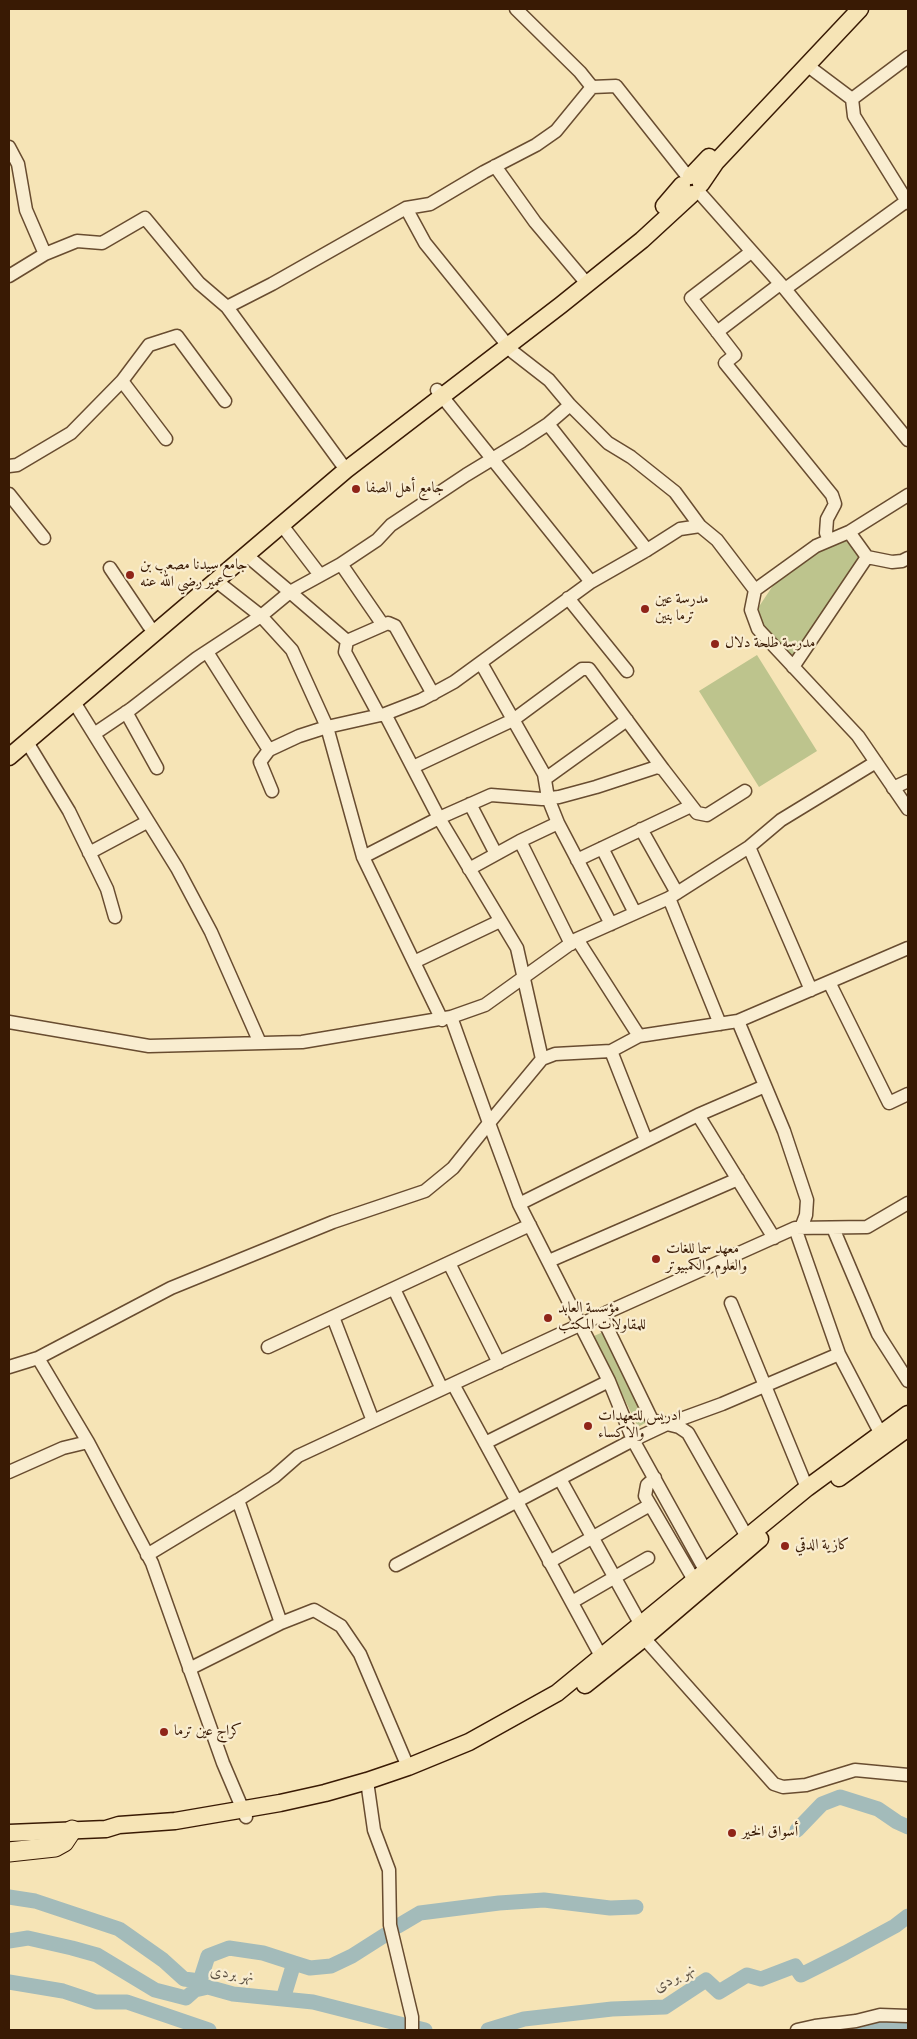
<!DOCTYPE html>
<html>
<head>
<meta charset="utf-8">
<style>
  body { margin:0 }
  #map { position:relative; width:917px; height:2039px; overflow:hidden; background:#f6e4b6; font-family:"IM FELL English",serif }
  canvas { display:block }
  .frame { position:absolute; inset:0; border:10px solid #391a04; pointer-events:none }
</style>
</head>
<body>
<div id="map">
<canvas width="917" height="2039"></canvas>
<div class="frame"></div>
</div>
<script>
const c = document.querySelector('canvas').getContext('2d');
c.lineJoin = 'round';
function fill(path, color) { c.fillStyle = color; c.fill(path, 'evenodd'); }
const poly = rows => new Path2D(rows.map(r => 'M' + r).join(''));
function stroke(path, color, width, dash) { c.strokeStyle = color; c.lineWidth = width; c.lineCap = dash ? 'butt' : 'round'; c.setLineDash(dash || []); c.stroke(path); }
function drawText(font, color, halo, rows, align = 'center') {
  c.font = font + ' "IM FELL English",Amiri,serif'; c.lineWidth = 4.5; c.setLineDash([]); c.textBaseline = 'middle'; c.strokeStyle = halo; c.fillStyle = color; for (const [text, x, y, turn = 0] of rows) {
    c.save(); c.translate(x, y); c.rotate((+turn || 0) * Math.PI / 180); c.textAlign = isNaN(turn) ? turn : align; if (halo) c.strokeText(text, 0, 0); c.fillText(text, 0, 0); c.restore();
  }
}
fill(poly([
  [844,539,861,557,793,657,764,627,758,608,774,584,819,550],
  [757,655,817,751,759,787,699,691],
  [603,1332,647,1422,638,1427,594,1336]
]), '#bdc48d');
stroke(poly([
  [797,1830,822,1804,840,1797,878,1809,897,1822,908,1827],
  [9,1897,35,1901,119,1929,163,1960,184,1979,200,1981,208,1956,229,1948,263,1953,294,1963,283,1999],
  [398,1926,420,1913,499,1903,544,1900,610,1908,636,1907],
  [9,1941,28,1938,72,1948,97,1955,155,1990,186,1998,195,1990,208,1987,233,1994,313,2002,404,2025],
  [294,1963,310,1968,331,1966,352,1956,385,1935],
  [9,1982,63,1991,96,2002,127,2002,209,2030],
  [417,2028,425,2030],
  [488,2030,524,2019,612,2009,665,2007,706,1980,719,1992,747,1975,761,1979,795,1966,801,1975,845,1953,895,1926,908,1916],
  [845,2030,859,2029,874,2023,892,2027,908,2024]
]), '#a3bbba', 15);
const minor = poly([
  [808,66,852,99,908,57],
  [592,87,616,86,688,177],
  [852,99,854,116,908,203],
  [9,147,18,164,26,210,45,254],
  [495,166,535,222,583,279],
  [698,191,785,289,908,440],
  [406,208,425,243,513,352,549,380,570,405,608,443,631,457,675,492,700,526],
  [751,252,691,298,735,355,725,363,832,495,835,504,827,519,826,533,829,540],
  [9,276,45,254,77,241,102,243,145,218,199,283,227,307,272,284,406,208,430,204,484,172,536,145,556,131,592,87,580,72,516,9],
  [785,289,908,200],
  [227,307,341,463],
  [717,332,780,284],
  [122,381,166,439],
  [437,390,591,582],
  [548,424,647,550],
  [9,466,17,465,71,433,122,381,149,345,177,336,225,401],
  [9,494,44,538],
  [281,524,320,575],
  [849,532,867,557,892,562,902,561,908,558],
  [341,564,383,625],
  [110,568,149,626],
  [215,580,261,616,292,650,327,727,363,857,442,1020],
  [755,590,816,546,849,532,908,495],
  [568,598,627,671],
  [347,641,290,592,341,564,377,540,391,525,466,475,522,441,548,424,570,405],
  [207,652,269,750],
  [481,663,544,774,548,798,558,823,611,924],
  [793,667,867,557],
  [74,702,177,868,211,932,260,1043],
  [126,712,157,768],
  [385,714,439,818,491,795,542,799,559,797,596,787,657,767,663,769,697,813,707,815,745,791],
  [379,715,345,652,347,641,388,623,395,626,433,694],
  [94,734,131,709,197,658,261,616,290,592,245,554],
  [27,742,69,811,107,889,115,917],
  [413,767,513,720,582,669,589,669,663,769],
  [545,779,627,720],
  [893,788,908,781],
  [272,791,260,762,269,750,299,736,327,727,385,714,421,700,454,682,591,582,647,550,680,529,700,526,717,540,755,590,751,610,758,629,858,736,908,809],
  [470,804,496,854],
  [641,829,677,893],
  [520,841,571,944],
  [749,847,811,990],
  [602,848,635,913],
  [89,853,147,822],
  [363,857,439,818,517,948,542,1059,489,1123,519,1204,609,1381,633,1440,709,1577],
  [577,860,691,806],
  [469,869,520,841,558,823],
  [669,898,720,1024],
  [577,939,639,1036,738,1021,908,948],
  [414,962,500,921],
  [829,982,889,1103,908,1094],
  [738,1021,784,1131,807,1200,806,1215,801,1228],
  [9,1022,149,1046,302,1042,451,1017,485,1005,577,939,669,898,749,847,781,820,876,762],
  [611,1051,646,1140],
  [542,1059,555,1054,611,1051,639,1036],
  [698,1115,774,1238],
  [519,1204,698,1115,765,1086],
  [795,1228,839,1354,885,1442],
  [833,1228,878,1334,908,1381],
  [549,1261,738,1179],
  [449,1263,499,1363],
  [394,1289,442,1389],
  [731,1303,807,1488],
  [601,1315,652,1420,667,1424,722,1404,839,1354],
  [333,1317,373,1421],
  [268,1347,530,1225],
  [38,1358,88,1442,152,1563,223,1763,246,1817],
  [9,1367,38,1358,171,1288,333,1222,425,1191,453,1168,489,1123,451,1017],
  [453,1384,602,1658],
  [485,1443,609,1381],
  [9,1472,63,1448,88,1442],
  [655,1478,647,1485,645,1496,694,1580],
  [560,1479,641,1625],
  [147,1555,238,1500,274,1477,298,1456,601,1315,795,1228,867,1227,908,1203],
  [549,1562,650,1505],
  [396,1565,633,1440,667,1424,679,1427,688,1433,751,1544],
  [572,1602,648,1558],
  [281,1623,314,1610,341,1626,360,1654,408,1767],
  [644,1638,774,1784,783,1787,806,1785,855,1770,908,1775],
  [189,1669,281,1623,238,1500],
  [367,1781,374,1830,389,1870,390,1925,412,2017,412,2030],
  [797,2030,815,2026,856,2021,880,2015,908,2016]
]);
const major = poly([
  [691,176,709,157],
  [701,184,716,162,860,9],
  [664,206,682,185],
  [9,757,346,470,561,305,642,240,692,194],
  [839,1478,908,1428],
  [585,1685,644,1638,760,1539],
  [9,1833,106,1829,119,1825,175,1821,280,1803,325,1793,367,1781,408,1767,469,1742,557,1693,807,1488,908,1414]
]);
const highway = poly([
  [9,1852,55,1847,64,1842,72,1830]
]);
stroke(minor, '#684c30', 15);
stroke(major, '#391a04', 19);
stroke(highway, '#391a04', 21);
stroke(minor, '#f9edd0', 12);
stroke(major, '#f6e4b6', 16);
stroke(highway, '#f6e4b6', 19);
for (const [x, y, r, color] of [
  [356,489,5,"#8f2418"],
  [130,575,5,"#8f2418"],
  [645,609,5,"#8f2418"],
  [715,644,5,"#8f2418"],
  [656,1259,5,"#8f2418"],
  [548,1318,5,"#8f2418"],
  [588,1426,5,"#8f2418"],
  [785,1546,5,"#8f2418"],
  [164,1732,5,"#8f2418"],
  [732,1833,5,"#8f2418"]
]) { const dot = new Path2D(); dot.arc(x, y, r, 0, 2 * Math.PI); c.fillStyle = color; c.fill(dot); stroke(dot, '#f9edd0', 2); }
drawText('15px', '#391a04', '#f9edd0', [
  ["جامع أهل الصفا",366,489],
  ["جامع سيدنا مصعب بن",140,566],
  ["عمير رضي الله عنه",140,583],
  ["مدرسة عين",655,600],
  ["ترما بنين",655,617],
  ["مدرسة طلحة دلال",725,644],
  ["معهد سما للغات",666,1250],
  ["والعلوم والكمبيوتر",666,1267],
  ["مؤسسة العابد",558,1309],
  ["للمقاولات المكتب",558,1326],
  ["ادريس للتعهدات",598,1417],
  ["والاكساء",598,1434],
  ["كازية الدقي",795,1546],
  ["كراج عين ترما",174,1732],
  ["أسواق الخير",742,1833]
], 'left');
drawText('italic 16px', '#5e5244', '#f9edd0', [
  ["نهر بردى",232,1975,8],
  ["نهر بردى",675,1979,-27]
]);
</script>
</body>
</html>
